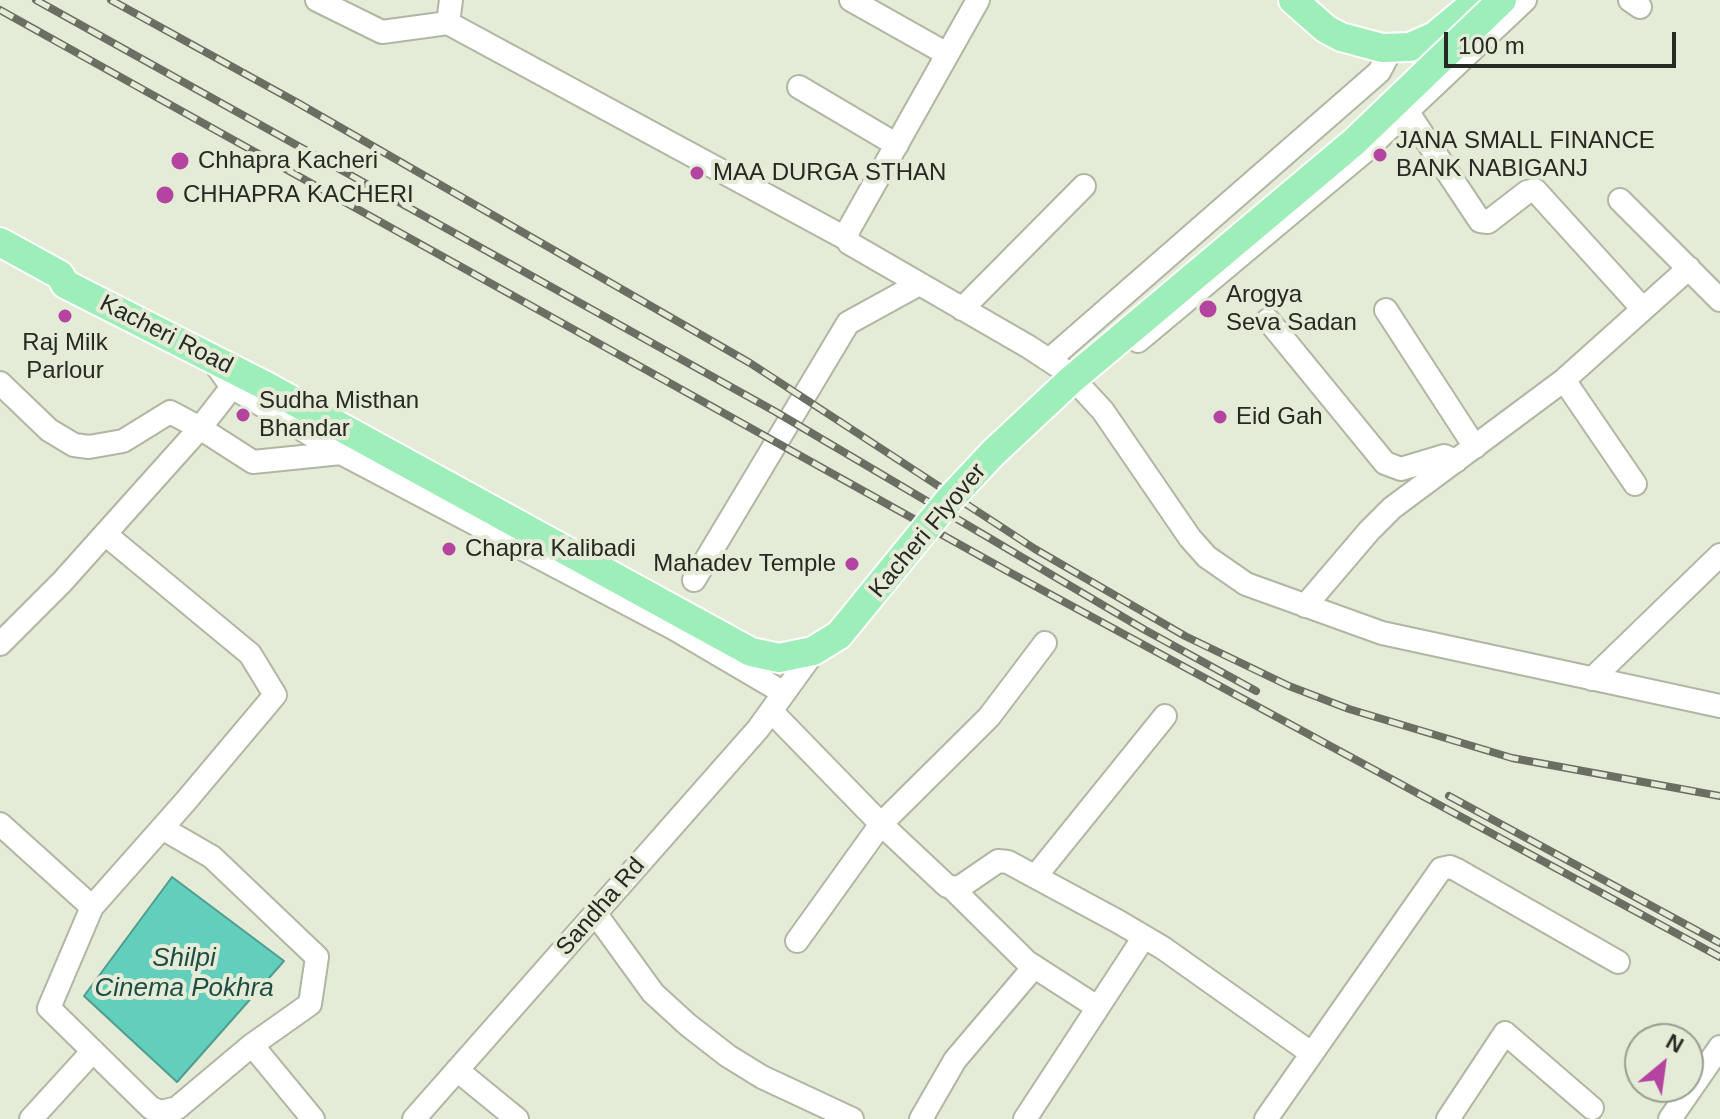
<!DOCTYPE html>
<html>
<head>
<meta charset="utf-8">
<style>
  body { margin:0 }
  #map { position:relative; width:1720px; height:1119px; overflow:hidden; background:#e4ebd7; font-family:Helvetica,sans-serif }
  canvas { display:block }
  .north { position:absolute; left:1624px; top:1023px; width:80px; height:80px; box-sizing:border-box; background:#e4ebd7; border:2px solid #989e8f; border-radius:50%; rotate:29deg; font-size:22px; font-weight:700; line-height:32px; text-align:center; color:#272a22 }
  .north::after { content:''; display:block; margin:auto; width:28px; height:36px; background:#b444a0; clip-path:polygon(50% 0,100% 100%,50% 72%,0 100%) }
  .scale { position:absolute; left:1444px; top:32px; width:232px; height:36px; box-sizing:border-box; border:4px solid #272a22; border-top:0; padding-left:10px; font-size:24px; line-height:28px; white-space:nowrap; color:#272a22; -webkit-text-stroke:6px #e4ebd7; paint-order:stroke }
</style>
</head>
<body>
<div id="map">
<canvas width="1720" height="1119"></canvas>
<div class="north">N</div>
<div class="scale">100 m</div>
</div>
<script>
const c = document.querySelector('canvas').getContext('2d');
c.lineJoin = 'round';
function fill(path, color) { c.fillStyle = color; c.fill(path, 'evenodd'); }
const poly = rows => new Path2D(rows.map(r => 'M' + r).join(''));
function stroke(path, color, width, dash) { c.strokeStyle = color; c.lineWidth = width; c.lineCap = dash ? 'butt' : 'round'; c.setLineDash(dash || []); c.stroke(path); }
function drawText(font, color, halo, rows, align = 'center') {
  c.font = font + ' Helvetica,sans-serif'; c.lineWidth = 8; c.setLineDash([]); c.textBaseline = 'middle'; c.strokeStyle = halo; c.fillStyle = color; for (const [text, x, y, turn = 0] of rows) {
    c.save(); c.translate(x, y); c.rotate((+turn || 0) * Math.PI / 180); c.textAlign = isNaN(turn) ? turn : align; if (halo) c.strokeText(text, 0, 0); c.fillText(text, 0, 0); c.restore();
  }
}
const water = poly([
  [172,877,284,961,177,1082,84,996,172,877]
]);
fill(water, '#62cebc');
stroke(water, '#509d8e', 2);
const minor = poly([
  [317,0,382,32,448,23,847,239],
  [851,0,947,54],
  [978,0,849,229,847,239,849,243,1029,347,1067,372,1103,411,1190,538,1207,557,1246,584,1382,633,1720,706],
  [1630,0,1640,7],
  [448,23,451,0],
  [799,87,897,145],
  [1407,111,1480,221,1488,222,1527,192,1535,190,1643,309],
  [1620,200,1720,300],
  [962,309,1084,186],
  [1386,310,1475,447],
  [1268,320,1385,463,1401,469,1444,456,1456,461],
  [1138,341,1364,152,1525,0],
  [211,358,232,387,341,453,675,629,784,693],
  [1049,360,1379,72,1392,48],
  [1564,380,1635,484],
  [0,383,49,430,74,445,89,447,123,441,170,412,200,428,253,462,341,453],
  [694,580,848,323,919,284],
  [1305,606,1369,531,1392,508,1564,380,1689,268],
  [0,644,62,582,200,428,232,387],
  [1592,679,1720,555],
  [771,711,881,824,947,886,957,888,963,885,998,861,1008,862,1119,922,1163,948,1311,1053],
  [0,824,92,907,185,802,275,695,250,654,105,534],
  [1035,877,1165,716],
  [952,888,1027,962,1097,1007],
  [92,907,49,1008,151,1108,161,1112,177,1108,252,1045,310,1004,317,957,212,857,162,828],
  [595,913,653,993,688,1025,728,1056,762,1077,852,1119],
  [797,941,881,824,989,717,1045,643],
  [252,1045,313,1119],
  [457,1070,517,1119],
  [31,1119,93,1051],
  [414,1119,758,729,818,646],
  [921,1119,955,1060,1034,967],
  [1025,1119,1144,937],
  [1266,1119,1441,869,1450,867,1457,870,1618,962],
  [1448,1119,1505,1033,1592,1108],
  [1670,1119,1720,1047]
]);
const major = poly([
  [1293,0,1326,29,1341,37,1382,48,1410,47,1435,36,1478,0],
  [0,242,60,275,65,284,266,386]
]);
stroke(minor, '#b0b6a2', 26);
stroke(major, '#fff', 32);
stroke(minor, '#fff', 22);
stroke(major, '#9deeb8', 28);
const rail = poly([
  [36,0,776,412,1145,630,1256,691],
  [111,0,298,103,750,363,1035,549,1185,636,1289,686,1349,709,1512,758,1720,796],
  [0,10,1009,572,1720,957],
  [1449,796,1720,943]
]);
stroke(rail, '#6b6f63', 8);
stroke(rail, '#e4ebd7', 5, [15]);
const majorBridge = poly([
  [266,386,751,652,779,658,813,651,839,635,949,500,993,453,1071,380,1354,142,1502,0]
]);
stroke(majorBridge, '#fff', 32, []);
stroke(majorBridge, '#9deeb8', 28);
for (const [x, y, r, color] of [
  [1380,155,8,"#b444a0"],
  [180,161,10,"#b444a0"],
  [697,173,8,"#b444a0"],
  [165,195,10,"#b444a0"],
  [1208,309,10,"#b444a0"],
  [65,316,8,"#b444a0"],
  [243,415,8,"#b444a0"],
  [1220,417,8,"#b444a0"],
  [449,549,8,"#b444a0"],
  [852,564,8,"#b444a0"]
]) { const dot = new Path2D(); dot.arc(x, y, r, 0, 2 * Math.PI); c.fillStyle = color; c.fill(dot); stroke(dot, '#e4ebd7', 3); }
drawText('24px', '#272a22', '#e4ebd7', [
  ["JANA SMALL FINANCE",1396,141],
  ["BANK NABIGANJ",1396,169],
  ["Chhapra Kacheri",198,161],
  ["MAA DURGA STHAN",713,173],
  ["CHHAPRA KACHERI",183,195],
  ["Arogya",1226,295],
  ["Seva Sadan",1226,323],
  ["Raj Milk",65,343,"center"],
  ["Parlour",65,371,"center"],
  ["Sudha Misthan",259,401],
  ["Bhandar",259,429],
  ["Eid Gah",1236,417],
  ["Chapra Kalibadi",465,549],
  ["Mahadev Temple",836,564,"right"]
], 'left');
drawText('24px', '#272a22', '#e4ebd7', [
  ["Kacheri Road",166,335,27],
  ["Kacheri Flyover",928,531,-50],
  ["Sandha Rd",601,907,-49]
]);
drawText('italic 26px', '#1e4d45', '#e4ebd7', [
  ["Shilpi",184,959],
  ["Cinema Pokhra",184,989]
]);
</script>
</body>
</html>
